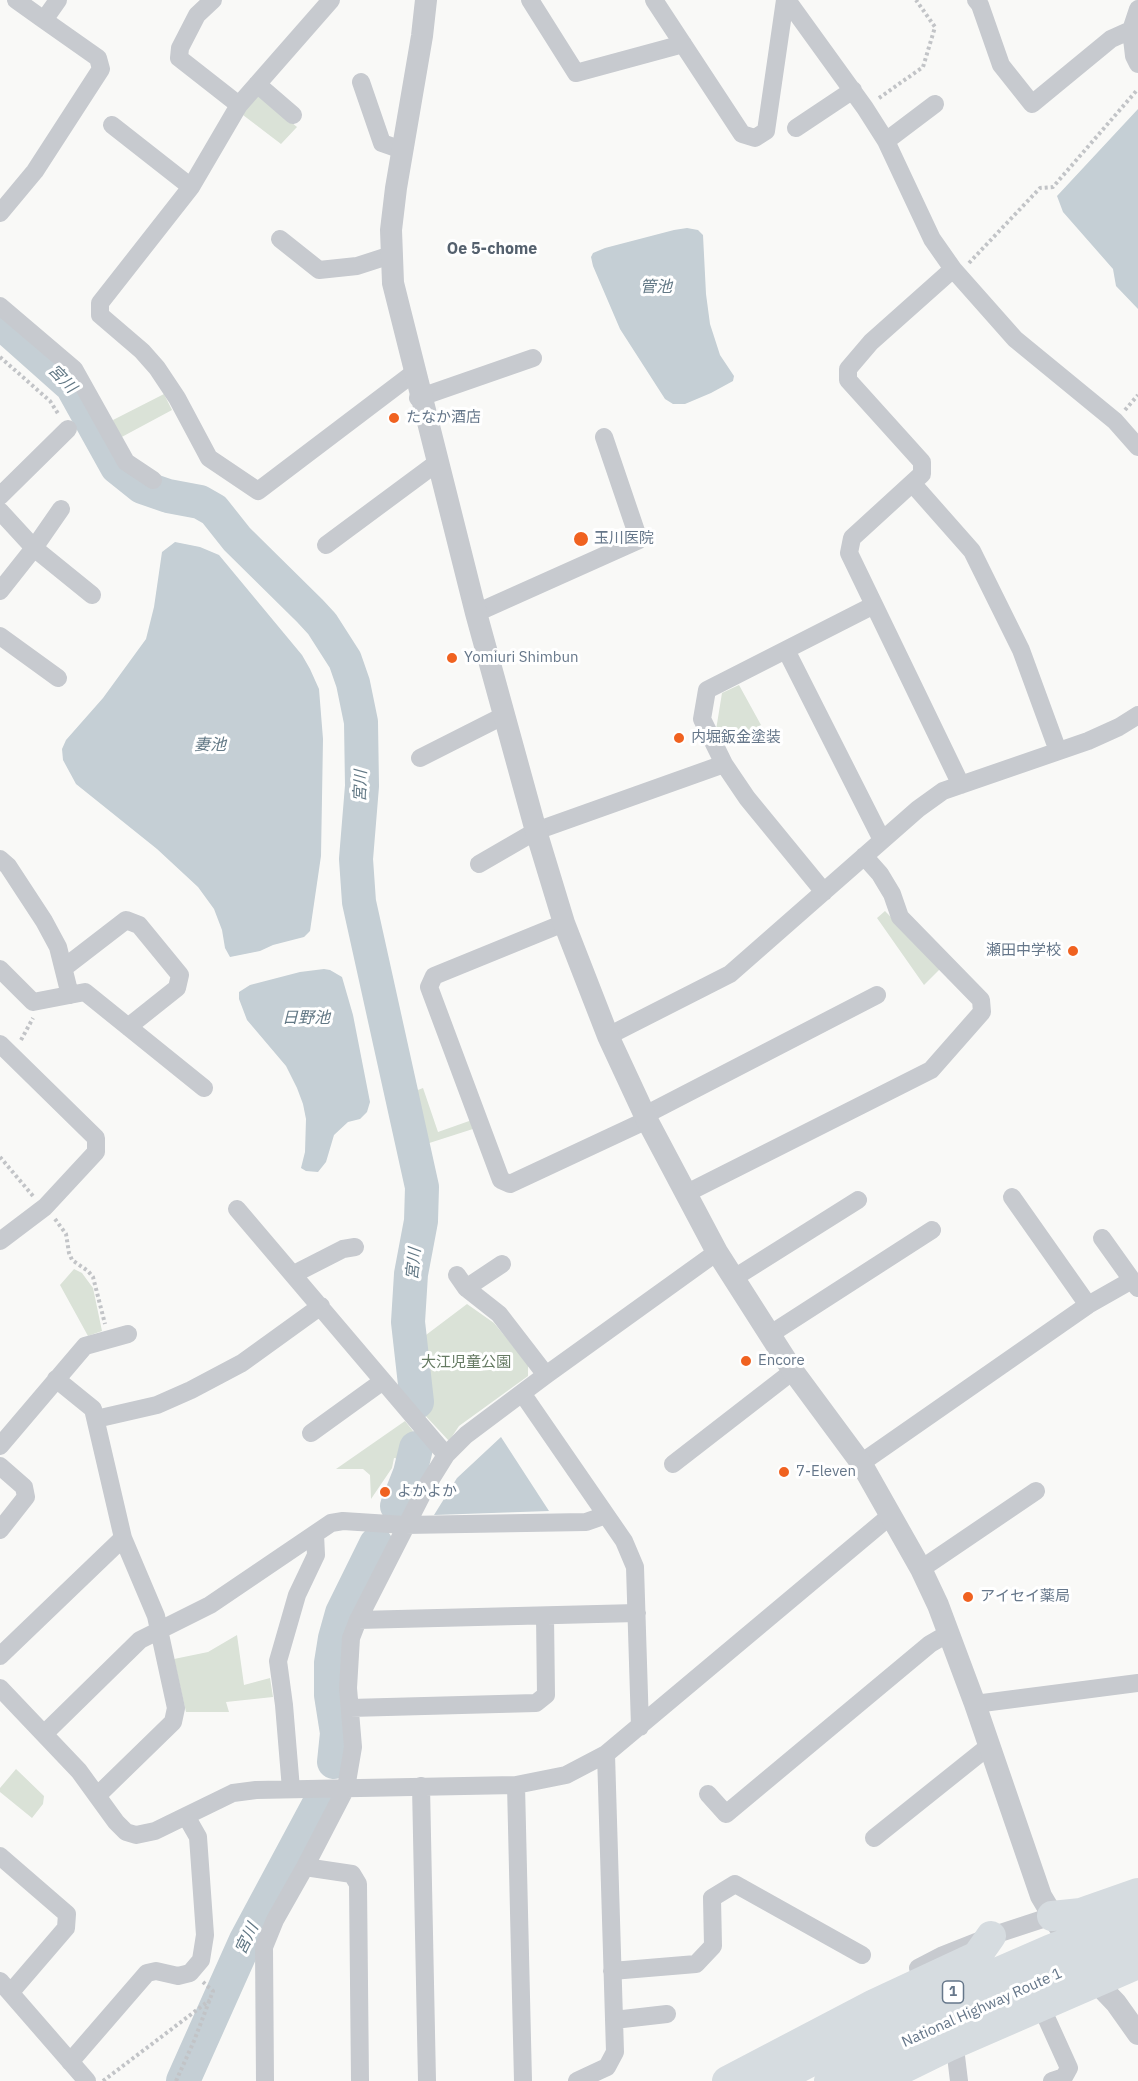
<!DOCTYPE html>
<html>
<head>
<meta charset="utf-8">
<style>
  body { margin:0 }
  canvas { display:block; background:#f9f9f7 }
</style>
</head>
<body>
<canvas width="1138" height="2081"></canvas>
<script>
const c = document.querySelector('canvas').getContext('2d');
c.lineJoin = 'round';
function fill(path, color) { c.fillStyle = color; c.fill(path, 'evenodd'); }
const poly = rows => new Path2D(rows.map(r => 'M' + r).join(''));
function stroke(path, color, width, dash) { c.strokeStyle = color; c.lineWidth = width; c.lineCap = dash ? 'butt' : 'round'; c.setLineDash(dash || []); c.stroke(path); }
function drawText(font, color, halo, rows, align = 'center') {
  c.font = font + ' "IBM Plex Sans","Noto Sans JP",sans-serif'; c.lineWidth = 6; c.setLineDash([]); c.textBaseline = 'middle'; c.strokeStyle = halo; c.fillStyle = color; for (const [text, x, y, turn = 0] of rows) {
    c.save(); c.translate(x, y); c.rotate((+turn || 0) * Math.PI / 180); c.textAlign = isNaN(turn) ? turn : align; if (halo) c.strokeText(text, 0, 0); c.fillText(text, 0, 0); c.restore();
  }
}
fill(poly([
  [259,95,297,127,281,144,243,115,247,107],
  [164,394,172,410,118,439,113,420],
  [739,685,761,725,724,743,716,730,722,693],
  [885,911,941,968,924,985,877,918],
  [423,1088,438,1132,472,1120,476,1128,420,1146,405,1095],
  [74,1269,82,1273,93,1288,102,1331,88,1336,60,1285],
  [467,1304,494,1323,528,1364,528,1376,459,1426,449,1441,422,1412,418,1341],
  [405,1421,413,1431,408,1460,394,1458,392,1468,371,1499,370,1475,363,1469,336,1469],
  [237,1635,244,1685,270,1678,273,1697,226,1702,229,1712,186,1712,174,1659,208,1652],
  [16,1769,44,1796,43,1804,32,1818,0,1792,0,1788]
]), '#dae2d7');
fill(poly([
  [1138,109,1138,309,1116,286,1113,269,1063,212,1057,196],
  [687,228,698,230,703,235,706,294,710,324,720,355,734,376,733,381,711,393,685,404,673,404,665,399,620,329,593,266,591,257,593,253,605,248,674,230],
  [175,542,200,547,219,555,302,655,310,669,319,689,323,739,321,856,310,931,304,937,273,945,260,951,230,957,225,948,222,930,214,909,198,887,157,849,76,784,63,760,62,749,66,740,103,698,146,639,154,607,162,552],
  [324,969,330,970,342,977,353,1015,370,1102,367,1112,360,1119,348,1122,334,1135,326,1162,318,1172,306,1171,301,1168,305,1152,306,1119,303,1104,297,1088,286,1066,247,1020,239,999,239,992,250,985,300,972],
  [501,1437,549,1511,434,1515,457,1478]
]), '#c5cfd5');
stroke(poly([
  [0,322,72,386,117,467,142,487,168,496,200,502,214,510,237,539,310,611,322,624,345,660,353,683,361,722,362,786,356,859,359,902,422,1187,421,1221,411,1274,408,1322,417,1402],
  [397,1506,410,1473,416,1448],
  [334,1762,337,1733,331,1695,331,1663,335,1638,342,1613,376,1544],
  [183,2081,246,1940,320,1802]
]), '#c5cfd5', 34);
stroke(poly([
  [879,98,923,67,935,27,916,0],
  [969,263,1040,188,1053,187,1138,89],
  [0,357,50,401,59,415],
  [1125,410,1138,395],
  [21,1040,33,1018],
  [0,1157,33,1196],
  [55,1219,66,1234,69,1253,72,1260,88,1271,93,1277,105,1324],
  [103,2081,210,2000],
  [176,2081,194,2041,213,1991,203,1982]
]), '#c2c4c7', 4, [3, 3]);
stroke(poly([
  [16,0,44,20,58,0],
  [213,0,197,15,180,48,179,58,239,105],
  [331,0,239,105,191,187,100,303,100,315,142,351,157,368,177,398,209,458,258,491,415,372],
  [530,0,576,73,683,44],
  [654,0,742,134,755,138,766,131,785,0],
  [787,0,865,108,886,141,932,239,953,269,1015,339,1115,421,1138,447],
  [976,0,980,5,1001,65,1032,104,1111,39,1131,30],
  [1138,9,1131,30,1134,56,1138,64],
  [361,82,382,143,402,150],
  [257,84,293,115],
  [112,125,191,187],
  [796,128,853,90],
  [886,141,935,104],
  [0,213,35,171,101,69,98,58,44,20],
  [280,239,319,270,357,266,391,255],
  [953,269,871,342,848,369,848,380,922,462,922,474,852,538,849,553,961,785],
  [0,306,74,369,126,462,153,480],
  [418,398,533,358],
  [912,483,972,551,1021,650,1058,751],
  [0,496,68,429],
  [0,511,34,548,92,595],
  [326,545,438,462],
  [0,591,34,548,61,509],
  [476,613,639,540,604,437],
  [0,636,58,678],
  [786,650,882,840],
  [420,758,505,715],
  [0,859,8,866,44,921,58,947,70,995],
  [479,864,536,831,724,764],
  [824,892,747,798,724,764,702,719,707,690,874,605],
  [564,923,434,976,429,987,501,1180,510,1184,647,1120],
  [65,967,126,920,139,925,180,975,177,988,128,1027],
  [0,969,33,1002,85,992,204,1088],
  [608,1036,730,974,918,809,943,791,1088,741,1119,727,1138,715],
  [0,1044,96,1138,96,1152,45,1207,0,1241],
  [645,1115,877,995],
  [685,1194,931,1070,982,1012,981,1000,900,917,892,894,880,874,864,856],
  [1012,1197,1088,1305],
  [237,1209,446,1455],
  [1102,1238,1132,1280],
  [294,1274,343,1249,355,1247],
  [457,1275,466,1288,499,1314,546,1375],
  [734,1278,858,1200],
  [466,1288,502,1264],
  [769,1335,932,1230],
  [56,1379,93,1409,123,1538,156,1616,176,1708,173,1722,98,1795],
  [522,1393,624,1541,635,1567,640,1727],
  [96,1419,157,1405,191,1390,242,1363,321,1306],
  [311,1433,383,1381],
  [0,1446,85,1346,128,1334],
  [861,1463,1088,1305,1132,1280,1138,1288],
  [673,1464,793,1371],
  [0,1466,24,1487,26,1497,0,1530],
  [921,1569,1036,1491],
  [358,1620,637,1613],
  [0,1656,123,1538],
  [0,1688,79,1771,116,1822,126,1832,136,1835,155,1831,233,1793,256,1790,516,1785,566,1775,606,1754,890,1516],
  [975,1704,1138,1683],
  [350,1708,536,1703,546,1695,545,1616],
  [44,1734,140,1640,210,1605,331,1523,343,1521,405,1525,586,1522,606,1515],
  [516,1785,523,2081],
  [421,1786,427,2081],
  [291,1789,284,1705,278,1661,297,1595,316,1555,315,1534],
  [708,1794,726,1814,930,1644,949,1633],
  [874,1838,989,1746],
  [0,1856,67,1914,66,1928,11,1992],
  [305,1867,352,1874,358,1884,360,2081],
  [918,1968,943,1955,991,1936,1052,1916],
  [612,1971,696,1964,713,1946,712,1898,735,1884,862,1955],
  [0,1981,87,2081],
  [1045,2015,1069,2068,1064,2077,1052,2081],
  [614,2020,667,2014],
  [956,2056,959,2081],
  [70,2062,147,1973,156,1971,178,1976,190,1973,201,1960,205,1935,198,1837,186,1816],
  [265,2081,264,1947,275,1920,305,1867,346,1788,353,1747,348,1688,351,1638,358,1620,426,1487,446,1455,466,1435,546,1375,717,1252],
  [577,2081,607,2067,615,2052,606,1754]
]), '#c7cacf', 18);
stroke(poly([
  [426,0,422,36,396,188,391,230,393,283,476,613,536,831,564,923,608,1036,647,1120,717,1252,793,1371,861,1463,921,1569,938,1605,975,1704,1041,1896,1060,1928],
  [1088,1970,1096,1982,1116,2003,1138,2034]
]), '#c7cacf', 22);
stroke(poly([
  [1052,1916,1081,1913,1138,1893],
  [727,2081,874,2004,977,1956,991,1936],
  [774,2081,846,2043,957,1990,1049,1950,1138,1915],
  [829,2081,968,2013,1058,1973,1138,1942],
  [878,2081,947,2047,1138,1964]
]), '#d6dce0', 30);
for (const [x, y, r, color] of [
  [394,418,6,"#f06220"],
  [581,539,8,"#f06220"],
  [452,658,6,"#f06220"],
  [679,738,6,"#f06220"],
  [1073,951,6,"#f06220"],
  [746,1361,6,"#f06220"],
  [784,1472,6,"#f06220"],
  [385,1492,6,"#f06220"],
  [968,1597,6,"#f06220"]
]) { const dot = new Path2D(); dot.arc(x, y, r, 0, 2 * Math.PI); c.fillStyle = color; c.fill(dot); stroke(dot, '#fff', 2); }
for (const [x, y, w] of [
  [953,1992,21]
]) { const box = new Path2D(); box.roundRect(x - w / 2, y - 11, w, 22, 4.5); c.fillStyle = '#fff'; c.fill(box); stroke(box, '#66778a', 1.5); }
drawText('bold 14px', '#66778a', null, [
  ["1",953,1992]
]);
drawText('15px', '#66778a', '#fff', [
  ["たなか酒店",406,418],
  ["玉川医院",594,539],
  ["Yomiuri Shimbun",464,658],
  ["内堀鈑金塗装",691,738],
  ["瀬田中学校",1061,951,"right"],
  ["Encore",758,1361],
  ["7-Eleven",796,1472],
  ["よかよか",397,1492],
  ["アイセイ薬局",980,1597]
], 'left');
drawText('15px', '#657a62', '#fff', [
  ["大江児童公園",466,1363]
]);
drawText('15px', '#66778a', '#fff', [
  ["National Highway Route 1",982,2008,-24]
]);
drawText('bold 16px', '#55616e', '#fff', [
  ["Oe 5-chome",492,249]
]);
drawText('italic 16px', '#627885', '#fff', [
  ["管池",656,287],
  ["宮川",62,379,46],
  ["妻池",210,745],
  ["宮川",361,786,-88],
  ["日野池",306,1018],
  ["宮川",414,1264,-84],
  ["宮川",247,1939,-64]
]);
</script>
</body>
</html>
